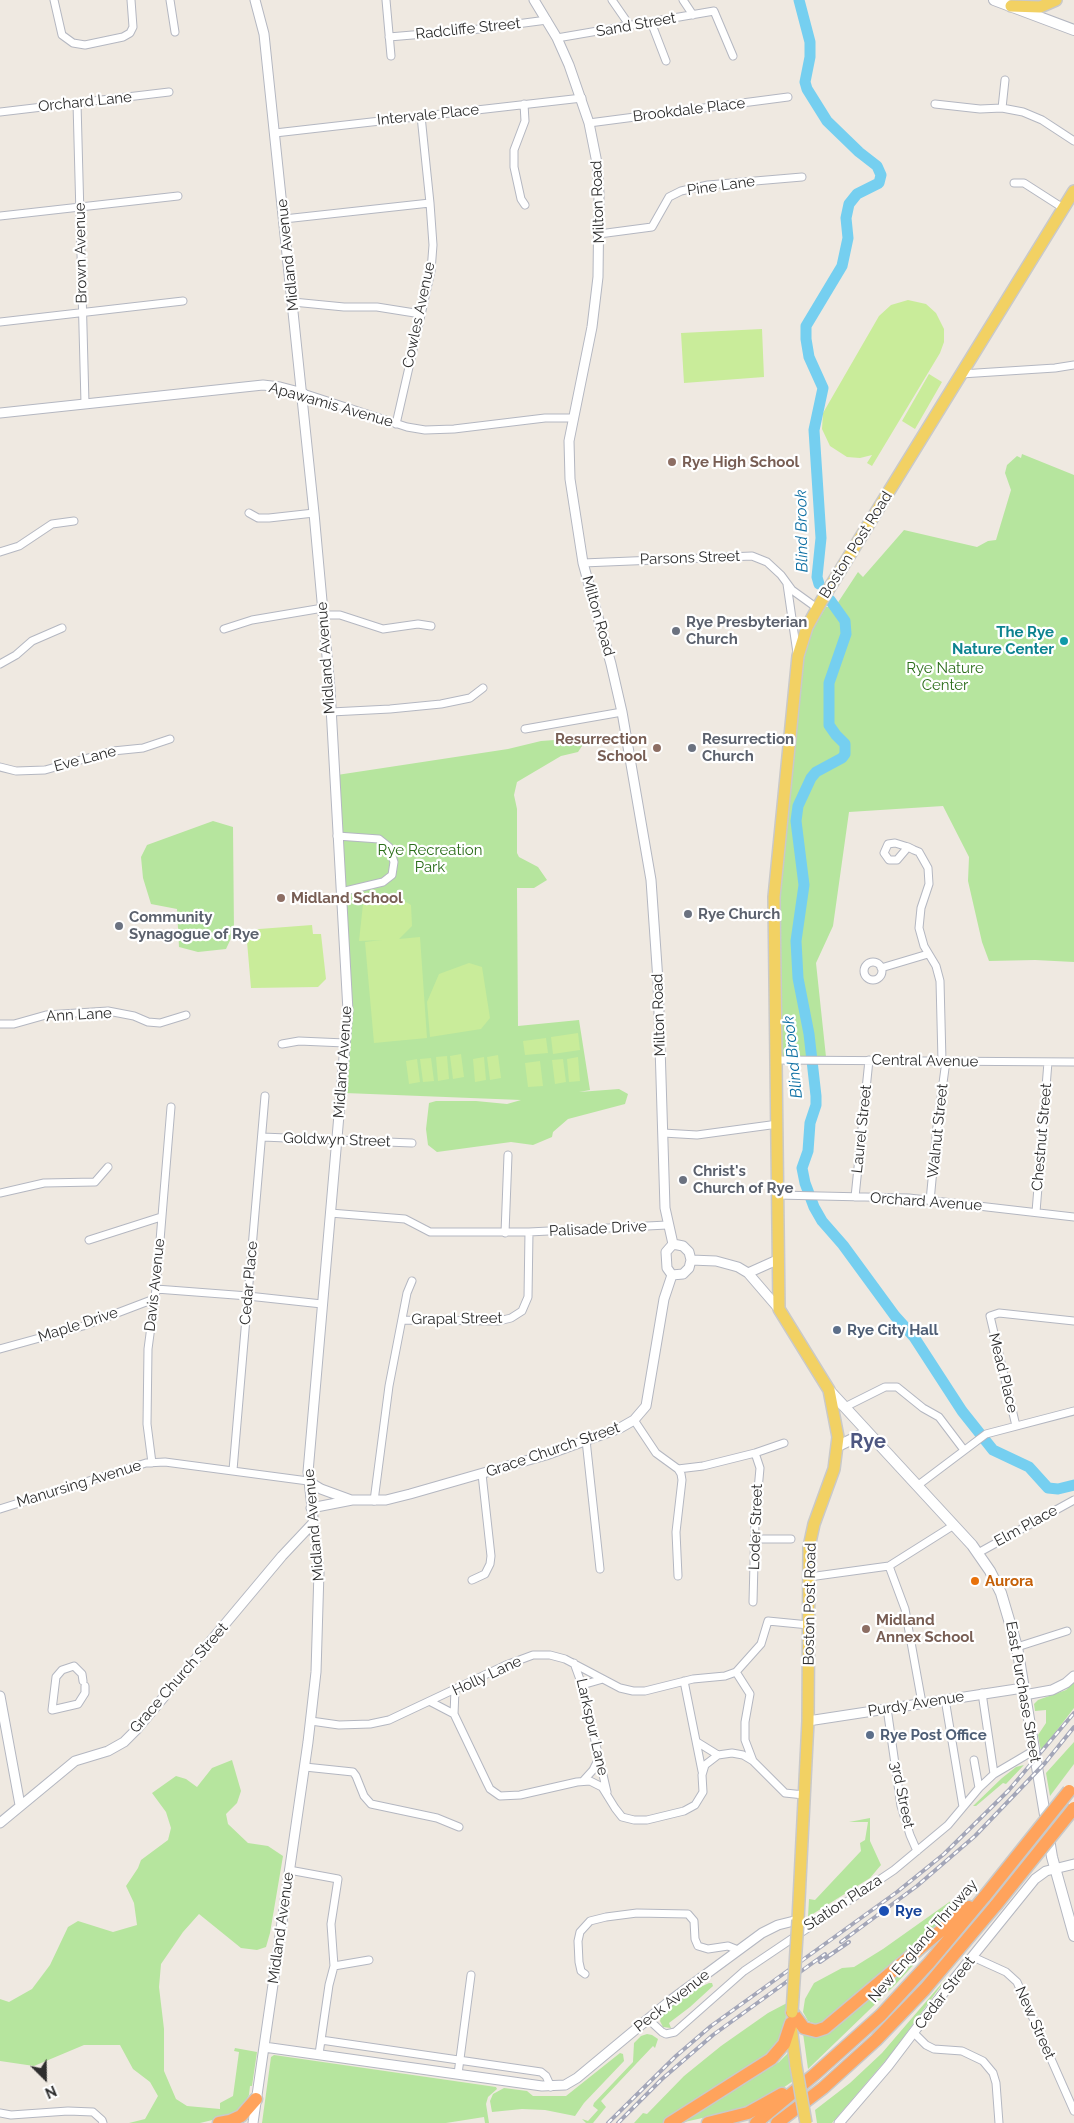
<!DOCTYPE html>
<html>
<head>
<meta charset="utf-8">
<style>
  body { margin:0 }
  #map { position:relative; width:1074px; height:2123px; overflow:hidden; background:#efe9e1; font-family:Raleway,sans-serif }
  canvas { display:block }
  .north { position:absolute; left:20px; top:2053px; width:50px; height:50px; -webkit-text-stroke:4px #fff; paint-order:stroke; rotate:157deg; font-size:14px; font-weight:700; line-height:20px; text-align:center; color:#2e2e2e }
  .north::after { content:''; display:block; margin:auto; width:18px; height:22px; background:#2e2e2e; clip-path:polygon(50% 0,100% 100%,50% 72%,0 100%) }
</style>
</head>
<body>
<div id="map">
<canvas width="1074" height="2123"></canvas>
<div class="north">N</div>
</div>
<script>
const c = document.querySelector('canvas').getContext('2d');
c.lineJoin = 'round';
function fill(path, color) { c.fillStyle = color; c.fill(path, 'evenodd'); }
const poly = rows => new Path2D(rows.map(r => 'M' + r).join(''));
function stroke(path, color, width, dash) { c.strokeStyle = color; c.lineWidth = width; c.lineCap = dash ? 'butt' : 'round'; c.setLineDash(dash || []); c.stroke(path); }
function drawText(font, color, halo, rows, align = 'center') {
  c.font = font + ' Raleway,sans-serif'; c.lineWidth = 4.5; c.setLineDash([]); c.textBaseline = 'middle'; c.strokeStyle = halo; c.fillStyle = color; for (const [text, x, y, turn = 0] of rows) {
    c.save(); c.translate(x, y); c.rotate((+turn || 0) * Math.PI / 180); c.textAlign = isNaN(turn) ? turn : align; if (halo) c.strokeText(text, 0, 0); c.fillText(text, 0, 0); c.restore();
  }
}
fill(poly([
  [1022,454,1074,475,1074,962,1035,960,989,961,982,942,968,881,969,857,943,806,849,812,833,926,816,963,826,1057,780,1057,778,903,801,667,806,640,810,638,813,628,826,607,830,607,833,610,858,572,863,577,904,530,977,547,988,541,996,540,1011,490,1005,473,1007,465,1017,456,1021,458],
  [583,738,584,743,578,752,561,756,517,782,514,795,517,809,517,853,519,857,538,867,547,880,534,888,517,888,518,1026,579,1020,590,1090,579,1092,619,1089,628,1094,625,1104,568,1119,553,1132,552,1137,533,1145,511,1142,437,1152,428,1145,426,1129,429,1103,436,1101,476,1101,507,1104,521,1100,345,1093,351,1010,337,775,508,749,541,741],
  [213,821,233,827,234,932,226,949,198,952,179,947,177,909,151,904,143,878,141,857,147,845],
  [1074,1682,1074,1708,1041,1751,1038,1735,1046,1723,1046,1710,1035,1711,1034,1704,1038,1700,1066,1690],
  [1074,1742,1074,1764,1050,1796,1046,1773],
  [232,1760,241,1791,237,1803,226,1814,228,1824,248,1843,268,1846,283,1856,270,1933,266,1947,257,1950,241,1948,199,1914,183,1932,161,1964,159,1987,164,2029,164,2071,176,2099,187,2106,220,2109,220,2103,233,2096,239,2052,234,2051,235,2048,257,2052,252,2086,250,2086,249,2095,243,2106,233,2115,200,2123,129,2123,145,2119,158,2096,150,2082,133,2069,120,2045,84,2045,34,2066,0,2061,0,1999,9,2002,32,1989,50,1965,68,1927,78,1921,113,1932,137,1925,134,1903,126,1886,138,1868,141,1860,168,1840,171,1828,166,1812,152,1793,176,1776,186,1779,197,1787,212,1768],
  [1024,1765,1006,1784,1003,1783,976,1806,973,1806,1002,1778,1016,1767],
  [870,1818,870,1841,881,1865,870,1878,808,1917,809,1899,815,1900,861,1851,860,1843,865,1840,868,1822,849,1822],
  [976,1883,962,1902,942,1923,824,2023,815,2024,808,2021,803,2012,805,1999,814,1983,842,1968,854,1967,883,1949],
  [931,1946,895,1985,808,2069,803,2033,810,2033],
  [948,1976,892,2053,832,2123,817,2123,815,2110,850,2083,882,2053],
  [709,1983,712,1983,713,1986,690,2007,669,2023,671,2028,663,2027,660,2021,662,2015,686,1994],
  [787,2003,784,2040,781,2047,663,2123,634,2123,643,2113,647,2114,684,2076,721,2046,768,2013],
  [647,2034,652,2035,658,2039,655,2048,653,2046,601,2101,606,2107,593,2123,586,2123,582,2119,588,2121,598,2110,593,2106,594,2103,633,2062,634,2043,641,2036],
  [789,2052,793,2081,780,2090,738,2110,680,2123,779,2062],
  [620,2053,623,2054,624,2061,584,2103,575,2116,545,2110,522,2109,492,2112,490,2101,493,2094,504,2088,527,2091,533,2096,566,2096],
  [274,2055,496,2087,497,2089,488,2097,486,2104,489,2123,485,2123,484,2117,446,2123,262,2123,271,2057]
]), '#b6e59e');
fill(poly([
  [908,300,926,304,936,313,944,329,944,342,940,353,872,466,867,463,872,455,860,458,847,457,830,446,822,429,823,413,879,316,891,305],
  [762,329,764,377,684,383,681,333],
  [929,374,942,382,915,429,902,421],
  [396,896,411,905,412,926,399,939,420,937,427,1038,374,1043,365,942,382,940,359,941,363,904,370,898],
  [312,925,313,934,321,934,326,979,318,987,251,988,246,930],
  [469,963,482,967,490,1018,481,1029,430,1037,427,1002,439,974],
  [578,1033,580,1050,553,1054,551,1037],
  [546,1038,548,1053,525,1055,523,1041],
  [461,1054,464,1077,453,1079,450,1056],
  [498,1055,501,1078,490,1080,487,1057],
  [447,1056,449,1079,438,1081,436,1057],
  [484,1057,486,1080,475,1082,473,1059],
  [578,1057,580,1081,569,1082,567,1059],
  [431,1058,434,1081,423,1082,420,1059],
  [417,1059,420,1082,409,1084,406,1061],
  [563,1059,566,1082,555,1084,552,1060],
  [540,1061,543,1086,528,1087,525,1063]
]), '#c9ec9a');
stroke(poly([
  [799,0,810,42,810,57,805,82,807,89,827,121,859,152,877,166,881,175,879,183,857,194,849,204,846,218,848,238,842,266,806,326,806,339,809,357,823,388,814,430,821,538,817,577,819,584],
  [830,600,845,621,846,634,829,683,829,725,836,735,845,744,845,754,842,758,816,772,811,778,798,806,796,821,804,885,796,941,798,978,809,1034,816,1096,816,1105,810,1123,808,1151,802,1168,805,1183,814,1207,822,1221,843,1245,895,1316,914,1337,962,1411,993,1450,1029,1467,1048,1488,1058,1489,1074,1485]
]), '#75cff0', 11);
const minor = poly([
  [54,0,62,35,73,43,85,45,123,37,130,33,133,27,131,0],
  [170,0,175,32],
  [386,0,391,56],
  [612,0,630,26],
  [683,0,693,15],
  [651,22,666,61],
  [389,37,471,30,547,20],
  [557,38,714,11,733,56],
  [77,103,85,403],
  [524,104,525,121,514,150,514,167,521,199,525,205],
  [935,104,980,109,1002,108,1023,112,1042,120,1074,141],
  [1002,108,1005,80],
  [0,112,169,92],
  [589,123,788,97],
  [275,133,582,98],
  [1014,183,1024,183,1063,208],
  [0,216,178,196],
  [284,219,430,203],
  [599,234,652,227,669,197,681,191,708,185,802,177],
  [293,302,344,307,377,307,421,314],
  [0,322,183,301],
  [961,374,1055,368,1074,365],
  [303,393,407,427,425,430,454,429,545,418,573,418],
  [396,424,431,271,433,245,430,203,421,116],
  [249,513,258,518,269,518,314,513],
  [0,552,19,546,52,524,74,521],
  [583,563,752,556,767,562,781,575,792,590,817,608],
  [787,584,797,653],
  [323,615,340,615,383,629,418,624,431,626],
  [224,629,252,620,323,608],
  [0,664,16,655,32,641,62,628],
  [331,712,390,709,441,704,470,698,483,688],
  [525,729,622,712],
  [0,767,16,771,45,770,113,751,143,748,170,739],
  [337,836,379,839,389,847,394,862,392,875,383,882,341,892],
  [908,847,897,860,889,860,884,853,888,844,895,843,908,847,914,850,919,852,928,868,929,884,921,908,919,928,924,946,936,966,940,981,942,1061],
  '864 971a9 9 0 1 1 18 0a9 9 0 1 1-18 0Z',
  [881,968,928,954],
  [0,1024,14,1024,46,1015,108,1011,134,1016,148,1022,160,1023,186,1015],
  [282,1044,299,1041,345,1043],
  [776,1060,1074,1062],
  [663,1133,697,1135,778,1124],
  [262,1137,412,1143],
  [0,1193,44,1183,95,1182,108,1167],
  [777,1195,909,1198,1074,1217],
  [855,1197,869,1060],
  [930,1201,937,1127,946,1061],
  [1036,1212,1048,1062],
  [330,1213,405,1219,430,1232,529,1232,667,1225],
  [505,1233,508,1155],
  [89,1240,161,1217],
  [156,1289,248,1296,322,1304],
  [403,1320,499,1321,511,1318,522,1311,528,1297,529,1232],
  [0,1349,83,1326,154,1299],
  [845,1407,885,1387,897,1387,923,1408,939,1417,964,1450],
  [634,1420,656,1453,678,1469,681,1474,682,1480,676,1532,678,1576],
  [1016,1426,990,1316,999,1313,1074,1321],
  [586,1440,600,1569],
  [152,1463,147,1424,148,1349,156,1289,171,1107],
  [678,1469,703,1466,755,1453,784,1443],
  [233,1470,265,1096],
  [917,1486,986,1434,1074,1411],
  [374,1501,389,1386,407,1293,412,1281],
  [0,1509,146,1463,165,1462,308,1481],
  [755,1539,791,1539],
  [978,1553,1074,1500],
  [889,1566,905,1609,922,1703],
  [809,1577,889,1566,954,1525],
  [472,1580,485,1574,490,1564,491,1556,482,1474],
  [753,1602,755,1523,760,1468,755,1453],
  [1017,1647,1067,1631],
  [574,1663,582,1685,607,1792],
  [736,1672,750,1694,745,1722,745,1740,753,1761],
  [83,1681,82,1674,74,1666,62,1670,56,1677,52,1710,78,1704,85,1693,85,1686],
  [684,1681,702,1771],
  [582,1685,603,1679],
  [982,1693,994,1774],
  [945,1699,963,1807],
  [431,1702,454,1714,487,1783,490,1789,500,1796,520,1795,577,1782,590,1781,602,1787,615,1808,622,1817,634,1820,647,1820,684,1811,695,1805,703,1792,702,1775,705,1765,718,1755,732,1753,743,1755,753,1761,785,1793,804,1795],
  [887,1708,901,1806,910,1835,917,1851],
  [454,1714,455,1690],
  [311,1721,339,1725,370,1724,389,1720,506,1665,533,1655,550,1655,565,1659,620,1688,633,1691,645,1691,693,1679,725,1676,736,1672,761,1644,768,1621,809,1625],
  [697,1742,718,1755],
  [974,1760,979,1788],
  [305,1767,353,1772,356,1776,364,1796,371,1804,437,1818,459,1827],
  [583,1781,593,1770,599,1758],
  [289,1870,338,1879,331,1924,334,1966,329,1985,319,2054],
  [973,1957,1006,1972,1017,1982,1074,2111],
  [334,1966,369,1960],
  [585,1974,581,1971,579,1962,578,1941,580,1932,590,1921,606,1917,637,1913,688,1914,694,1921,695,1939,698,1946,708,1949,728,1946,738,1950],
  [648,2019,662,2032,666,2034,675,2032,744,1971,894,1870,948,1825,979,1788,994,1774,1033,1751],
  [914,2033,926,2045,934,2049,962,2051,983,2061,993,2073,996,2083,999,2123],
  [321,2040,541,2072,546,2076,551,2087],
  [458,2074,471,1975],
  [0,2113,11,2115,68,2111,93,2112,102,2120,103,2123]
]);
const tertiary = poly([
  [534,0,557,38,569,65,589,123,597,163,599,194,598,277,592,327,569,441,570,479,583,563,611,664,622,712,651,880,658,981,665,1208,673,1244],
  [0,413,263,385,280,387,303,393],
  [673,1244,683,1246,689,1252,691,1260,689,1268,683,1274,672,1275,667,1268,666,1252,673,1244],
  [691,1260,716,1261,738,1267,748,1273,779,1309],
  [748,1273,777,1260],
  [308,1481,321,1489,351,1500],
  [311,1508,352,1500,386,1500,410,1494,546,1455,620,1428,634,1420,646,1406,664,1299,672,1275],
  [1024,1695,1052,1690,1066,1683,1074,1676],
  [0,1696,20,1805],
  [808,1721,1023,1688],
  [0,1823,75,1761,108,1751,124,1742,137,1729,282,1556,313,1523],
  [264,2047,542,2086,565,2085,577,2078,671,2000,762,1933,778,1925,798,1920],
  [253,2123,308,1742,316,1672,319,1571,308,1472,348,1011,330,689,314,513,264,34,255,0],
  [839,2123,888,2066,951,1983,1035,1879,1046,1871,1074,1864]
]);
const secondary = poly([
  [994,0,1074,30],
  [829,1390,972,1545,990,1571,1001,1593,1017,1647,1052,1857,1074,1936],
  [838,1446,867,1432]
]);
const primary = poly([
  [1011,6,1040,7,1056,0],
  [798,1920,808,1721,809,1547,814,1524,834,1469,838,1437,829,1390,779,1309,774,897,798,656,807,627,822,600,1074,191],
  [791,2026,796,2066]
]);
const motorway = poly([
  [792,2012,804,2028,816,2031,825,2028,969,1907],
  [219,2123,230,2121,241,2116,256,2099],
  [670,2123,771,2059,784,2044,791,2023],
  [708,2123,748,2113,782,2094],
  [756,2123,814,2075,881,2015,929,1963,985,1896],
  [777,2123,823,2088,876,2040,925,1989,996,1905]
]);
stroke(minor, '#b4b7c1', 9);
stroke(tertiary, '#b4b7c1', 11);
stroke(secondary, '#b4b7c1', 12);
stroke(primary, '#c9c9c9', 14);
stroke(motorway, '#c9c9c9', 15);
stroke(minor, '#fff', 7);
stroke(tertiary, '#fff', 9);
stroke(secondary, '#fff', 10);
stroke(primary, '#f2d163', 11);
stroke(motorway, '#ffa35c', 12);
const rail = poly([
  [841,1942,917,1886,975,1836,1045,1763,1074,1727],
  [820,1962,849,1942],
  [608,2123,676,2056,711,2026,897,1892,944,1854,1009,1790,1074,1713],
  [618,2123,662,2079,713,2035,825,1954]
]);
stroke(rail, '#a3a6b8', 4);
stroke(rail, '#fff', 2, [5.5]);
const primaryBridge = poly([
  [792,2012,798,1920],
  [796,2066,806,2123]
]);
const motorwayBridge = poly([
  [985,1896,1069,1791],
  [996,1905,1074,1808]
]);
stroke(primaryBridge, '#c9c9c9', 14, []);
stroke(motorwayBridge, '#c9c9c9', 15, []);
stroke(primaryBridge, '#f2d163', 11);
stroke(motorwayBridge, '#ffa35c', 12);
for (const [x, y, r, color] of [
  [672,462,5,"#8d6e63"],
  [676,631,5,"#6b7280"],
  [1064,641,5,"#0f9aa8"],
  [657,748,5,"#8d6e63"],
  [692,748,5,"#6b7280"],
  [281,898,5,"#8d6e63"],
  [688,914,5,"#6b7280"],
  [119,926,5,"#6b7280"],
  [683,1180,5,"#6b7280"],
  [837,1330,5,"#5c6f8a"],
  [975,1581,5,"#e8710a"],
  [866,1629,5,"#8d6e63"],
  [870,1735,5,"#5c6f8a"],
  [884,1911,6,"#1a4fb4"]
]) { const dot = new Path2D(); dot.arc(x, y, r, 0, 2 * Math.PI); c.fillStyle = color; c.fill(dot); stroke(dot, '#fff', 2); }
drawText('15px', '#2e2e2e', '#fff', [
  ["Sand Street",636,25,-10],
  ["Radcliffe Street",468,29,-6],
  ["Orchard Lane",85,102,-6],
  ["Brookdale Place",689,110,-7],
  ["Intervale Place",428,115,-6],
  ["Pine Lane",721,186,-8],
  ["Milton Road",598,202,-92],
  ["Brown Avenue",81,253,-91],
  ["Midland Avenue",288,255,-96],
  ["Cowles Avenue",419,315,-78],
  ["Apawamis Avenue",331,405,16],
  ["Boston Post Road",856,545,-58],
  ["Parsons Street",690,558,-2],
  ["Milton Road",598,616,74],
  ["Midland Avenue",326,658,-94],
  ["Eve Lane",85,759,-15],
  ["Ann Lane",79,1015,-3],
  ["Milton Road",659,1015,-92],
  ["Central Avenue",925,1061,1],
  ["Midland Avenue",343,1062,-86],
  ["Laurel Street",862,1129,-84],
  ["Walnut Street",938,1131,-84],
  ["Chestnut Street",1042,1137,-85],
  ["Goldwyn Street",337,1140,2],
  ["Orchard Avenue",926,1202,4],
  ["Palisade Drive",598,1229,-3],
  ["Cedar Place",249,1283,-85],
  ["Davis Avenue",155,1285,-84],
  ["Grapal Street",457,1319,-1],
  ["Maple Drive",78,1325,-18],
  ["Mead Place",1003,1373,76],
  ["Grace Church Street",553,1450,-19],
  ["Manursing Avenue",79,1484,-17],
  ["Midland Avenue",314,1525,-95],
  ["Elm Place",1026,1526,-29],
  ["Loder Street",756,1527,-88],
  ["Boston Post Road",810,1604,-89],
  ["Holly Lane",487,1676,-25],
  ["Grace Church Street",179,1678,-49],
  ["East Purchase Street",1023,1692,80],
  ["Purdy Avenue",916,1704,-9],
  ["Larkspur Lane",592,1727,77],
  ["3rd Street",902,1795,78],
  ["Station Plaza",843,1903,-33],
  ["Midland Avenue",281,1928,-82],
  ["New England Thruway",923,1941,-49],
  ["Cedar Street",945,1993,-52],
  ["Peck Avenue",672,2001,-38],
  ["New Street",1035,2023,66]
]);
drawText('bold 15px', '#785e54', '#fff', [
  ["Rye High School",682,462],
  ["Resurrection",647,739,"right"],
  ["School",647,756,"right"],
  ["Midland School",291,898],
  ["Midland",876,1620],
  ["Annex School",876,1637]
], 'left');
drawText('bold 15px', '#5b616d', '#fff', [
  ["Rye Presbyterian",686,622],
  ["Church",686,639],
  ["Resurrection",702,739],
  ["Church",702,756],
  ["Rye Church",698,914],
  ["Community",129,917],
  ["Synagogue of Rye",129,934],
  ["Christ's",693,1171],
  ["Church of Rye",693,1188]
], 'left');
drawText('bold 15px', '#0d838f', '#fff', [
  ["The Rye",1054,632],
  ["Nature Center",1054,649]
], 'right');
drawText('15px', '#2c6e1b', '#fff', [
  ["Rye Nature",945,668],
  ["Center",945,685],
  ["Rye Recreation",430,850],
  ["Park",430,867]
]);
drawText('bold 15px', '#4e5e75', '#fff', [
  ["Rye City Hall",847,1330],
  ["Rye Post Office",880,1735]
], 'left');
drawText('bold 15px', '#c56008', '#fff', [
  ["Aurora",985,1581]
], 'left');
drawText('bold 15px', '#164399', '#fff', [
  ["Rye",895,1911]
], 'left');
drawText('italic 16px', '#0d6fa3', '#fff', [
  ["Blind Brook",802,531,-91],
  ["Blind Brook",793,1057,-96]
]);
drawText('bold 20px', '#4d5680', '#fff', [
  ["Rye",868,1442]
]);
</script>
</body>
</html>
